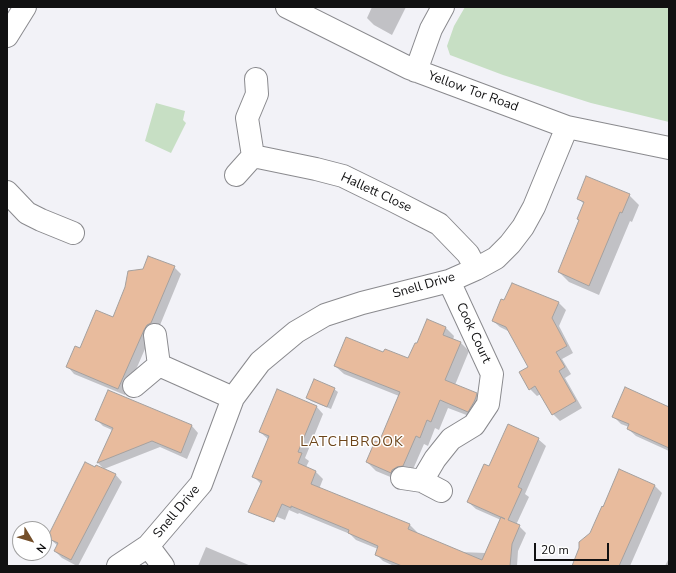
<!DOCTYPE html>
<html>
<head>
<meta charset="utf-8">
<style>
  body { margin:0 }
  #map { position:relative; width:676px; height:573px; overflow:hidden; background:#f2f2f7; font-family:"Nunito Sans",sans-serif }
  canvas { display:block }
  .frame { position:absolute; inset:0; border:8px solid #111112; pointer-events:none }
  .north { position:absolute; left:12px; top:521px; width:40px; height:40px; box-sizing:border-box; background:#fff; border:1px solid #a0a0a0; border-radius:50%; rotate:128deg; font-size:11px; font-weight:700; line-height:16px; text-align:center; color:#111112 }
  .north::after { content:''; display:block; margin:auto; width:14px; height:18px; background:#744f2a; clip-path:polygon(50% 0,100% 100%,50% 72%,0 100%) }
  .scale { position:absolute; left:534px; top:543px; width:75px; height:18px; box-sizing:border-box; border:2px solid #111112; border-top:0; padding-left:5px; font-size:12px; line-height:14px; white-space:nowrap; color:#111112; -webkit-text-stroke:3px #fff; paint-order:stroke }
</style>
</head>
<body>
<div id="map">
<canvas width="676" height="573"></canvas>
<div class="frame"></div>
<div class="north">N</div>
<div class="scale">20 m</div>
</div>
<script>
const c = document.querySelector('canvas').getContext('2d');
c.lineJoin = 'round';
function fill(path, color) { c.fillStyle = color; c.fill(path, 'evenodd'); }
const poly = rows => new Path2D(rows.map(r => 'M' + r).join(''));
function stroke(path, color, width, dash) { c.strokeStyle = color; c.lineWidth = width; c.lineCap = dash ? 'butt' : 'round'; c.setLineDash(dash || []); c.stroke(path); }
function drawText(font, color, halo, rows, align = 'center') {
  c.font = font + ' "Nunito Sans",sans-serif'; c.lineWidth = 3; c.setLineDash([]); c.textBaseline = 'middle'; c.strokeStyle = halo; c.fillStyle = color; for (const [text, x, y, turn = 0] of rows) {
    c.save(); c.translate(x, y); c.rotate((+turn || 0) * Math.PI / 180); c.textAlign = isNaN(turn) ? turn : align; if (halo) c.strokeText(text, 0, 0); c.fillText(text, 0, 0); c.restore();
  }
}
fill(poly([
  [465,7,669,7,669,122,591,103,503,75,450,55,447,46,454,26],
  [156,103,185,111,183,120,186,123,171,153,145,141]
]), '#c7dfc4');
fill(poly([
  [372,7,406,7,392,35,374,25,367,18],
  [629,195,639,205,632,222,630,221,599,295,569,282,559,272,580,220,584,204,578,198],
  [174,267,181,274,158,330,151,335,125,395,74,374,68,367,80,349,113,318],
  [512,284,559,303,566,310,559,326,573,353,562,359,571,374,565,378,582,408,560,421,553,414,541,394,537,396,530,389,530,367,510,332,500,327,493,321,505,301],
  [427,320,446,328,454,336,453,340,461,343,469,351,455,385,476,393,485,402,477,419,448,408,439,430,435,428,428,446,424,444,411,474,400,481,376,471,367,462,379,443,399,396,344,374,335,366,384,354,409,359,417,344],
  [334,389,338,392,331,409,311,401,307,398],
  [109,392,192,426,198,433,187,459,160,447,104,469,98,463,112,430,103,426,97,420],
  [316,406,323,414,305,458,309,461,306,467,316,472,323,479,319,489,410,525,417,532,416,533,460,552,486,553,501,520,476,509,468,502,490,468,538,439,546,446,525,494,529,497,516,525,519,526,526,533,518,551,517,566,394,566,383,561,376,554,378,549,356,540,350,534,299,513,298,514,289,510,285,520,260,510,261,484,253,476,268,439,260,432],
  [669,408,669,451,636,436,628,429,629,427,621,424,613,416],
  [619,470,655,486,662,493,630,566,577,566,591,533,603,508],
  [115,474,122,482,78,566,77,566,62,558,55,551,58,546,48,537],
  [206,547,251,566,198,566],
  [669,558,669,566,665,566]
]), '#0003');
const building = poly([
  [586,176,630,194,622,213,620,212,589,286,558,272,579,220,577,219,584,202,577,199,586,176],
  [148,256,175,266,151,323,147,325,144,330,118,389,66,367,75,346,80,348,96,310,113,317,125,287,128,271,143,269,148,256],
  [512,283,559,302,552,318,567,346,556,352,565,367,559,371,576,401,552,415,535,386,529,390,519,372,528,367,506,327,492,321,501,299,504,300,512,283],
  [427,319,446,327,443,335,461,342,445,380,477,393,476,397,474,402,468,412,440,400,431,422,427,420,420,438,416,436,403,466,397,467,392,470,391,473,366,462,375,441,379,442,400,392,334,366,346,337,383,352,385,349,408,358,415,343,417,343,427,319],
  [314,379,335,388,327,407,306,398,314,379],
  [625,387,669,407,669,448,627,429,629,424,612,417,625,387],
  [277,389,317,406,298,452,302,453,298,463,316,471,311,484,410,524,408,529,482,560,501,517,505,519,467,502,484,464,489,466,508,424,539,438,518,487,522,489,508,520,520,525,512,544,510,566,402,566,375,555,378,546,348,533,349,530,291,506,291,508,282,504,274,522,248,512,262,481,252,477,269,436,259,432,277,389],
  [108,390,192,425,181,453,152,441,97,463,113,428,95,420,108,390],
  [85,462,95,467,96,465,116,474,71,560,54,551,58,543,47,538,85,462],
  [619,469,655,485,619,566,572,566,579,548,579,542,590,533,602,506,603,507,619,469]
]);
fill(building, '#e8bb9d');
stroke(building, '#a4a09e', 1);
const minor = poly([
  [287,7,409,68,567,127,669,148],
  [7,36,25,7],
  [416,71,431,29,443,7],
  [256,79,257,94,247,118,253,156,316,169,343,176,394,201,439,224,468,254,476,269],
  [236,175,253,156],
  [7,192,27,213,41,220,73,233],
  [159,365,233,398],
  [134,386,159,365,155,335],
  [402,478,422,481,435,459,451,439,474,425,488,404,492,374,449,281],
  [422,481,441,491],
  [148,546,163,566],
  [118,566,148,546,201,484,233,398,260,362,296,332,325,315,362,303,449,281,476,269,496,258,510,244,523,227,534,207,567,127]
]);
stroke(minor, '#8a8a8e', 24);
stroke(minor, '#fff', 22);
drawText('13px', '#111112', '#fff', [
  ["Yellow Tor Road",473,92,20],
  ["Hallett Close",376,193,25],
  ["Snell Drive",424,286,-16],
  ["Cook Court",473,333,65],
  ["Snell Drive",177,512,-50]
]);
c.letterSpacing = '1px';
drawText('14px', '#6c4419', '#fff', [
  ["LATCHBROOK",352,443]
]);
c.letterSpacing = '0px';
</script>
</body>
</html>
